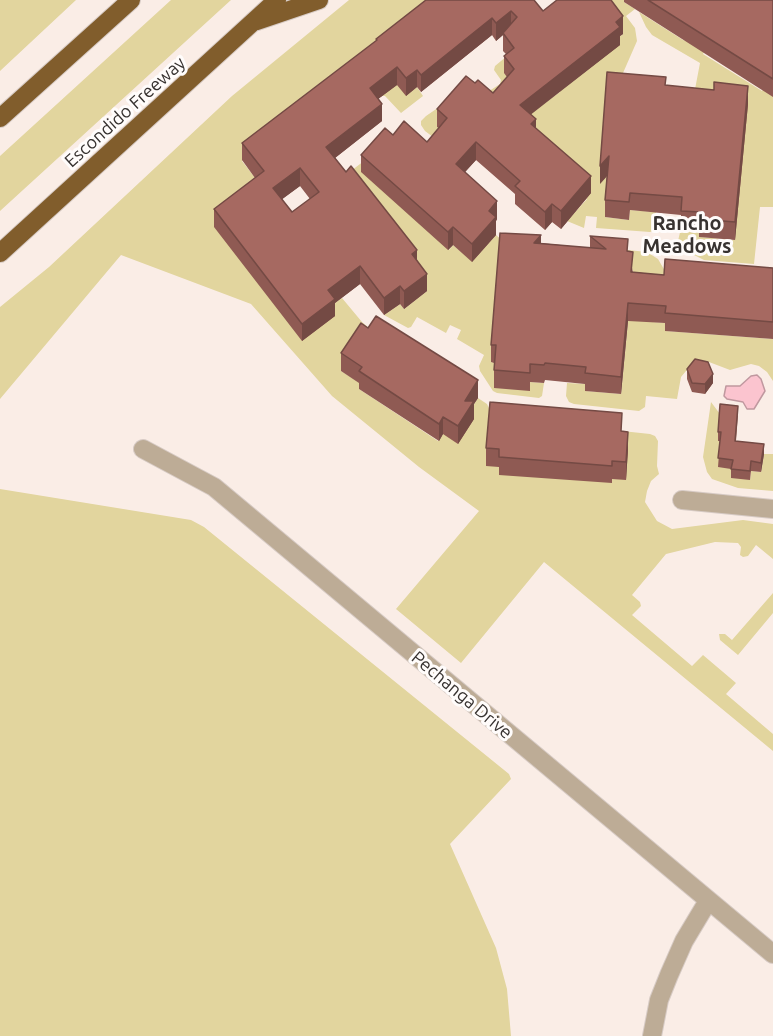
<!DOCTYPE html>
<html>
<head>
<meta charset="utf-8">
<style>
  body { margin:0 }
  canvas { display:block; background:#faede6 }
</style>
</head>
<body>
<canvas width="773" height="1036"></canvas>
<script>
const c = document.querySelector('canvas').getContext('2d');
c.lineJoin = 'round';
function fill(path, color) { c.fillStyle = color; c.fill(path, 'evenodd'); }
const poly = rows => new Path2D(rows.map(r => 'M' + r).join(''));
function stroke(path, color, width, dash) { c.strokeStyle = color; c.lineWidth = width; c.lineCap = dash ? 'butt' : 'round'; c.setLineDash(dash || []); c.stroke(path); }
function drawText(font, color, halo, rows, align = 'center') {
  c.font = font + ' Ubuntu,sans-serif'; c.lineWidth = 6; c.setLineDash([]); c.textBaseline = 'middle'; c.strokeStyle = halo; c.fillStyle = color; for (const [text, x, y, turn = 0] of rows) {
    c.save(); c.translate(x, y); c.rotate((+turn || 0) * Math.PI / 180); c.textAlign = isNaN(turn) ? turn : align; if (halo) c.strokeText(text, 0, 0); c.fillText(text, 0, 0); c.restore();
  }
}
fill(poly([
  [0,0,76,0,0,71],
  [171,0,231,0,0,211,0,156],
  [349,0,449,0,406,95,417,87,423,96,401,113,385,96,382,96,242,161,263,188,328,308,342,298,362,322,376,334,341,371,362,384,359,389,438,441,443,434,467,415,478,398,487,404,491,412,499,467,612,479,621,449,622,431,650,434,655,436,658,441,657,466,659,474,651,481,647,491,645,502,657,521,672,529,743,520,773,524,773,559,756,545,748,556,743,557,740,555,741,547,738,543,715,542,666,554,632,595,640,602,641,606,632,615,692,666,703,655,736,683,726,694,773,734,773,751,544,562,461,663,396,609,479,511,419,467,332,396,251,304,121,255,0,399,0,307,49,267,232,96],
  [580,0,625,0,624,2,635,9,626,16,635,28,637,41,623,73,609,176,605,217,629,220,630,210,656,212,654,231,650,232,596,228,597,217,586,216,584,228,567,221,587,199,580,192,438,126,447,135,441,143,425,131,421,125,421,121,426,116,470,86,483,95,500,84,501,80,494,70,495,66,507,56,543,104,560,92,555,85,623,34],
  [639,12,683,40,707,46,703,54,762,91,773,74,773,207,760,207,754,264,704,260,680,248,678,241,681,228,700,230,700,237,735,240,692,105,700,63,652,35,646,27],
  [385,145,449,250,453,245,472,261,496,235,504,242,515,233,550,255,491,362,496,363,530,390,530,382,544,383,542,396,539,398,497,393,493,391,480,371,479,366,484,355,457,339,461,330,450,325,446,333,417,317,411,327,408,328,384,315,400,304,404,309,427,291,339,180],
  [599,247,647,252,658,259,665,271,653,322,666,323,666,331,773,339,773,381,767,372,759,366,751,364,730,370,709,362,701,362,686,371,681,377,677,399,646,396,645,407,639,411,574,404,569,402,566,396,567,383,586,384,586,391,621,394,633,270],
  [711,402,720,414,718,441,721,441,733,469,750,480,751,471,761,472,764,454,773,454,773,491,738,488,712,479,707,472,703,457],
  [0,489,191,520,204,527,509,774,511,779,450,844,496,948,507,989,511,1036,0,1036],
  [773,593,773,613,738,655,720,640,719,634,725,634,732,640]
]), '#e2d59e');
const water = poly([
  [757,375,761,379,765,391,754,409,747,409,743,402,727,399,724,396,726,386,740,386,751,376,757,375]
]);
fill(water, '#fbc4cf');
stroke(water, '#c0989f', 1.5);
const street = poly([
  [143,449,214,487,773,954],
  [682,500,773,509],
  [652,1036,659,1000,669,975,684,941,708,901]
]);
const highway = poly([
  [257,21,319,0],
  [0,118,131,0],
  [0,253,277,0]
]);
stroke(street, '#d7cbc5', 20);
stroke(highway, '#d7cbc5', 20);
stroke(street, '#bdac96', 18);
stroke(highway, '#815d2c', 18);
fill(poly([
  [426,0,543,11,623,34,620,36,620,45,530,114,536,128,591,193,561,229,552,222,545,230,515,204,515,194,476,160,465,172,497,219,496,221,496,235,472,262,453,245,448,250,361,172,361,155,393,135,427,142,439,128,437,127,437,109,475,83,493,93,507,77,504,73,504,56,506,54,503,51,503,35,496,41,492,35,421,92,417,87,406,96,397,85,378,99,382,121,335,158,417,260,427,291,404,309,400,304,384,315,360,284,335,303,335,316,302,341,214,227,214,209,255,178,242,160,242,143,376,41,376,39],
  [300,186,310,199,292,212,282,199],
  [624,0,773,0,773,97,624,2],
  [666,85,748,104,735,240,699,237,699,230,681,228,681,215,630,210,629,220,605,217,605,200,607,175,600,184],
  [590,236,628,251,633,272,664,275,773,268,773,339,665,331,665,323,628,321,621,394,585,391,585,384,545,380,544,383,530,382,530,391,494,388,494,363,491,362,491,345,541,243,590,248],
  [341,353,478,398,474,404,474,419,458,444,443,434,439,441,359,389,359,383,341,371],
  [687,369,713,383,705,394,692,392,687,379],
  [738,415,736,441,764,454,761,472,751,471,750,480,731,478,731,469,718,467,720,441,718,441,718,432],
  [622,431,628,449,626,480,612,479,612,483,499,475,499,467,486,466,486,448]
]), '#8f5a53');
fill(poly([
  [511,11,511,29,503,33,503,35,496,41,496,23],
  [623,16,623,34,620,36,620,45,520,123,520,105],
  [492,18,492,35,421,92,421,75],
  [397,67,397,85,370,105,370,88],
  [417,70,417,87,406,96,406,78],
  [748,86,748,104,735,240,735,222],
  [382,104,382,121,326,165,326,147],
  [536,119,536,137,531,124],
  [476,142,476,160,456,182,456,164],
  [609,156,609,174,600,184,600,166],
  [300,168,300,186,273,206,273,188],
  [591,176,591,193,561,229,561,211],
  [497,201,497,219,496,221,496,235,472,262,472,244,489,211],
  [552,204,552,222,545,230,545,212],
  [453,227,453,245,448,250,448,232],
  [541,235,541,253,534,243],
  [417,250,417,268,412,254],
  [360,266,360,284,335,303,335,316,302,341,302,324,328,290],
  [427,274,427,291,404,309,404,291],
  [400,286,400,304,384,315,384,298],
  [628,303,628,321,621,394,621,377],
  [713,374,713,383,705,394,705,384],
  [478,380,478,398,474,404,474,419,458,444,458,426,465,401],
  [443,417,443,434,439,441,439,424],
  [628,432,628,449,626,480,626,462],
  [764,444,764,454,761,472,761,463]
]), '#744a44');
const building = poly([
  [426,0,534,0,543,11,557,0,611,0,623,16,616,22,620,27,520,105,536,119,531,124,591,176,561,211,552,204,545,212,515,186,520,181,476,142,456,164,497,201,489,211,496,217,472,244,453,227,448,232,361,155,385,128,393,135,404,121,427,142,447,118,437,109,466,76,475,83,478,80,493,93,514,69,504,56,514,48,503,33,517,17,511,11,496,23,492,18,421,75,417,70,406,78,397,67,370,88,382,104,326,147,346,172,351,166,417,250,412,254,427,274,404,291,400,286,384,298,360,266,328,290,335,299,302,324,214,209,264,171,242,143,377,40,376,39,426,0],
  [300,168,319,192,292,212,273,188,300,168],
  [648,0,773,0,773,79,648,0],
  [607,72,666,77,665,85,714,90,714,82,748,86,735,222,699,219,700,212,681,211,682,197,630,193,629,202,605,200,609,156,600,166,607,72],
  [500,233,541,235,534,243,606,249,590,236,628,239,627,251,633,252,631,272,664,275,665,259,773,268,773,322,665,313,666,306,628,303,621,377,585,373,586,367,545,363,544,365,530,364,530,373,494,370,496,345,491,345,500,233],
  [376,316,478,380,465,401,474,401,458,426,443,417,439,424,359,371,362,367,341,353,361,323,368,328,376,316],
  [695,359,708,362,713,374,705,384,692,383,687,369,695,359],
  [490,402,622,413,621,431,628,432,626,462,612,461,612,466,499,457,499,449,486,448,490,402],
  [720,404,738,406,735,441,764,444,761,463,751,461,750,471,731,469,733,460,718,458,721,432,718,432,720,404]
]);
fill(building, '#a66961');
stroke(building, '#744a44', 1.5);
drawText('18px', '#373230', '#fffcfb', [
  ["Escondido Freeway",125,112,-42],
  ["Pechanga Drive",462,695,40]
]);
drawText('bold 20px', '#373230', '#fffcfb', [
  ["Rancho",687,223],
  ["Meadows",687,246]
]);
</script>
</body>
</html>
